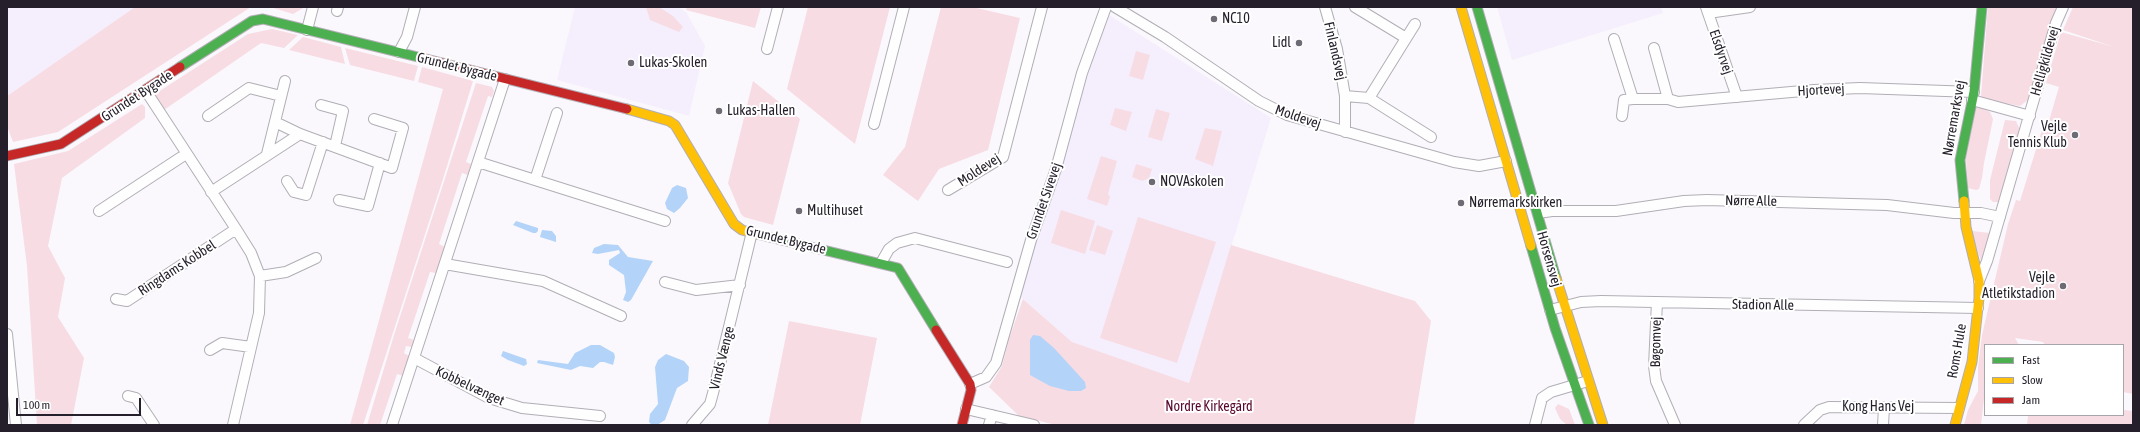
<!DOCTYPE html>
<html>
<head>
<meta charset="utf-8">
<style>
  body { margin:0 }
  #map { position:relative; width:2140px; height:432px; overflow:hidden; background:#faf8fc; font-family:"Asap Condensed",sans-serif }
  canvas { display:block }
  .frame { position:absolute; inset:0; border:8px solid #241f2a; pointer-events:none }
  .legend { position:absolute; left:1984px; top:344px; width:140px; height:72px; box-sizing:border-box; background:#fff; border:1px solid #a7a5aa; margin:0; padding:5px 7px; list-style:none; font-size:12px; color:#241f2a }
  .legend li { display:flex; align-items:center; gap:8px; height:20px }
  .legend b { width:20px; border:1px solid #a7a5aa }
  .scale { position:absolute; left:16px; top:398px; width:125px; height:18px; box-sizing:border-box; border:2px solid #241f2a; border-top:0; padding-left:5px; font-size:12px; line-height:14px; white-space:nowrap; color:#241f2a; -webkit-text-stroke:3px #fff; paint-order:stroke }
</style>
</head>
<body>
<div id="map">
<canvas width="2140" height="432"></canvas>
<div class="frame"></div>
<ul class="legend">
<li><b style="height:5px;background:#4caf50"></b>Fast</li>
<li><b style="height:5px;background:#ffc107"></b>Slow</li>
<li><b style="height:5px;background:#c62828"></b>Jam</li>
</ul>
<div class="scale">100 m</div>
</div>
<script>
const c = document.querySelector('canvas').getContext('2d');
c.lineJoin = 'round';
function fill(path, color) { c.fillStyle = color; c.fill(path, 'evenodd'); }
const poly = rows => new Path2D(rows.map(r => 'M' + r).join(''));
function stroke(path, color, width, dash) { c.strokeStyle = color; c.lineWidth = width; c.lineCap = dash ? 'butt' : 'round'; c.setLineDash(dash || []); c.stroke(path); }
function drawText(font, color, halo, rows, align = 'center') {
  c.font = font + ' "Asap Condensed",sans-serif'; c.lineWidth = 4; c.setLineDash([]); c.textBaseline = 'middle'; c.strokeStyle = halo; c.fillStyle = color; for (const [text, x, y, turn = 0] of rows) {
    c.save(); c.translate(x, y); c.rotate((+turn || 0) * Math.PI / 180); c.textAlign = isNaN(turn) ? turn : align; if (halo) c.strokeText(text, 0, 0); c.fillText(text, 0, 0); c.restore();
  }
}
fill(poly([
  [7,7,135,7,7,96],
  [575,7,678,7,686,12,705,46,689,116,557,80],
  [1497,7,1661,7,1663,13,1512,60],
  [1106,13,1271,118,1189,383,1073,343,1019,295]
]), '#f5effd');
fill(poly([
  [135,7,251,7,58,132,13,142,7,126,7,96],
  [270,7,305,7,293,14],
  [646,7,659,7,673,16,683,27,679,32,650,20],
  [687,7,761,7,755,28,686,10],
  [808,7,890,7,855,144,787,89],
  [941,7,972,7,1020,18,988,150,939,169,918,201,883,175,905,147],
  [1988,7,2056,7,2028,100,2020,106,1983,99,1981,96],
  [2073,7,2133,7,2133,394,2123,392,2123,345,2045,345,2043,342,2015,338,2019,345,1985,345,1985,390,1981,425,1964,425,1968,410,1978,391,1978,367,1982,335,2008,224,2016,200,2020,201,2042,130,2046,131,2059,87,2046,83,2061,32,2114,47,2063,30],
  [272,29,298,35,284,48,261,43,164,110,155,94,248,34],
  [303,37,341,47,345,64,289,50],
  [345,48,418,66,414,81,350,65],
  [1136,51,1150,55,1143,80,1129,76],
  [422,67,473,81,443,179,363,425,350,425,443,89,418,82],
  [753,81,800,119,773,225,744,217,741,214,728,183],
  [476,83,492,87,494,91,492,97,488,96,466,162,471,164,468,175,462,173,439,244,445,247,436,273,430,272,408,338,414,340,412,347,406,346,404,353,409,356,403,376,397,374,380,425,367,425,394,335],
  [142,104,145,107,145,118,62,178,48,246,65,278,58,317,84,358,71,425,37,425,27,266,14,164,68,151],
  [1980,107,1990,112,1993,119,1984,163,1982,178,1979,189,1976,190,1968,188,1966,158,1976,108],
  [1115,108,1132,112,1126,131,1110,125],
  [1156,109,1170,113,1162,141,1148,137],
  [2005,120,2016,121,2020,130,1999,202,1993,202,1990,199,1990,180],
  [1205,128,1222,131,1213,166,1195,159],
  [1101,156,1117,161,1108,194,1110,197,1107,206,1087,199],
  [1136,164,1152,169,1149,178,1142,181,1132,177],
  [1061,210,1095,221,1085,254,1051,243],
  [1138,217,1216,242,1177,363,1100,338],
  [1097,225,1113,231,1105,255,1089,250],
  [1972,231,1990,233,1981,261,1974,240],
  [1231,245,1415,301,1431,321,1414,425,1056,425,1019,416,989,387,1002,366,1009,339,1023,299,1072,342,1189,383],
  [789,321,877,338,860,425,768,425],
  [1558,404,1569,409,1575,425,1567,425,1560,419,1555,408],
  [2123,410,2133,411,2133,425,2027,425,2028,416,2020,415,2123,415]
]), '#f7dce4');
fill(poly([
  [677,185,686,188,688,198,680,208,674,213,667,209,665,203,672,188],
  [516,221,538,228,538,231,536,233,533,233,513,225],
  [542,230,552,231,556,236,556,242,540,237],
  [604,244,618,245,628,257,653,261,631,300,628,302,623,300,626,292,624,275,609,265,609,260,620,253,619,250,598,254,592,253,594,248],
  [1033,335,1040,336,1054,348,1085,382,1086,388,1081,391,1069,391,1050,386,1030,375,1030,340],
  [591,345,600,345,614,353,615,357,613,365,604,362,600,362,593,368,580,366,571,370,537,363,538,360,568,364,575,353],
  [503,351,526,359,527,364,524,366,508,360,501,356],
  [666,354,684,361,689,367,688,381,677,388,665,420,657,425,652,425,649,422,650,414,658,404,655,367,658,360]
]), '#b3d4f8');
const street = poly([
  [1115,7,1165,37,1259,101,1287,115,1454,162,1479,166,1506,161],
  [1325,7,1337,49,1345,96,1345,132],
  [1355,7,1406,38],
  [1706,7,1737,97],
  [337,11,338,7],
  [1708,13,1750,7],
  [307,30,313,7],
  [1614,39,1633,99],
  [1654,48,1668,99],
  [767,49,778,7],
  [399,52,407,37,415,7],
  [146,91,236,229,251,253,260,276,259,313,233,425],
  [1345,96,1369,98,1415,24],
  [1369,98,1431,137],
  [1972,100,2030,116],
  [321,105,343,111,335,146],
  [208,116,249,88,281,96],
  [1622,116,1624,100,1633,99,1668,99,1678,102,1814,90,1860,88,1974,92],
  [275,122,300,134],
  [874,124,904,7],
  [267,154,285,81],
  [478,162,665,221],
  [535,180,557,113],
  [287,181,294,192,306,195,323,142],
  [948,190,1003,157,1042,7],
  [211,192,300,134,392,168,403,128,374,119],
  [339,200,368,206,380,163],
  [99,211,186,154],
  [1538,213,1552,211,1616,211,1684,201,1707,200,1887,205,1954,213,1981,213,2000,217],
  [881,263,889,249,897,243,915,238,1007,262],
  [445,264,543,281,621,316],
  [260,276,286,272,316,258],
  [1979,281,1987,261,2056,23,2063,7],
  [665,282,696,290,740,285],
  [116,299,127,301,236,229],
  [1657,302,1654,366,1656,381,1675,425],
  [1550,310,1581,302,1601,301,1978,308],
  [7,334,16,425],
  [210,350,222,343,251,347],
  [414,358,489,398,522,408,600,416],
  [970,384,986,377,996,363,1031,240,1056,169,1082,73,1106,7],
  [128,396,136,398,154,425],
  [966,409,1034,425],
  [392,425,505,79],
  [692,425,710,404,713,393,752,232],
  [989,425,992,415],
  [1535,425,1542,398,1551,392,1588,381],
  [1804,425,1820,410,1829,407,1959,408],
  [1883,425,1884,408]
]);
const fast = poly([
  [1477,7,1556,278],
  [180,67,252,21,263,19,422,58],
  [1964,201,1960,160,1974,92,1982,7],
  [757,234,898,268,936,330],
  [1531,246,1555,328,1589,425]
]);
const slow = poly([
  [1461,7,1531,246],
  [627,109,669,121,675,125,734,224,742,230,757,234],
  [1556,278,1603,425],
  [1955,425,1972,362,1979,298,1979,281,1966,227,1964,201]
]);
const jam = poly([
  [422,58,627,109],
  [7,156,61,144,180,67],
  [936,330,970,384,971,390,962,425]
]);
stroke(street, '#b1aeb5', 12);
stroke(fast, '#b1aeb5', 11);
stroke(slow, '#b1aeb5', 11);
stroke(jam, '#b1aeb5', 11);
stroke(street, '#fefeff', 10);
stroke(fast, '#4caf50', 9);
stroke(slow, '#ffc107', 9);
stroke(jam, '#c62828', 9);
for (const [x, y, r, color] of [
  [1214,19,4,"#6f6b74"],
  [1299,43,4,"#6f6b74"],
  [631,63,4,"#6f6b74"],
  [719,111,4,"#6f6b74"],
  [2075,135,4,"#6f6b74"],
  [1152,182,4,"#6f6b74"],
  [1461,203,4,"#6f6b74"],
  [799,211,4,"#6f6b74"],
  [2063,286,4,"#6f6b74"]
]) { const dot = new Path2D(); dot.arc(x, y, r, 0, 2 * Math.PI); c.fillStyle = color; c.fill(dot); stroke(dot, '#fff', 1.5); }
drawText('14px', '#241f2a', '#fff', [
  ["NC10",1222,19],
  ["Lidl",1291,43,"right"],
  ["Lukas-Skolen",639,63],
  ["Lukas-Hallen",727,111],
  ["Vejle",2067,127,"right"],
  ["Tennis Klub",2067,143,"right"],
  ["NOVAskolen",1160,182],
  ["Nørremarkskirken",1469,203],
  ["Multihuset",807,211],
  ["Vejle",2055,278,"right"],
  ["Atletikstadion",2055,294,"right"]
], 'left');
drawText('14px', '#241f2a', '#fff', [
  ["Finlandsvej",1335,51,77],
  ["Elsdyrvej",1721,52,71],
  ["Helligkildevej",2045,61,-74],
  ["Grundet Bygade",457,67,14],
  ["Hjortevej",1821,90,-3],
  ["Grundet Bygade",137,96,-33],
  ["Moldevej",1298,117,19],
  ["Nørremarksvej",1954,118,-80],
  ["Moldevej",979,170,-33],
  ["Grundet Sivevej",1044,201,-71],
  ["Nørre Alle",1751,201,1],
  ["Grundet Bygade",786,240,14],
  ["Horsensvej",1549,259,74],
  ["Ringdams Kobbel",177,268,-33],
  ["Stadion Alle",1763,305,1],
  ["Bøgomvej",1656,342,-89],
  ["Roms Hule",1957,351,-80],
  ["Vinds Vænge",722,358,-76],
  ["Kobbelvænget",470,386,25],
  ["Kong Hans Vej",1878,407]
]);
drawText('14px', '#59062b', '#fff', [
  ["Nordre Kirkegård",1209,407]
]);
</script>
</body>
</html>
